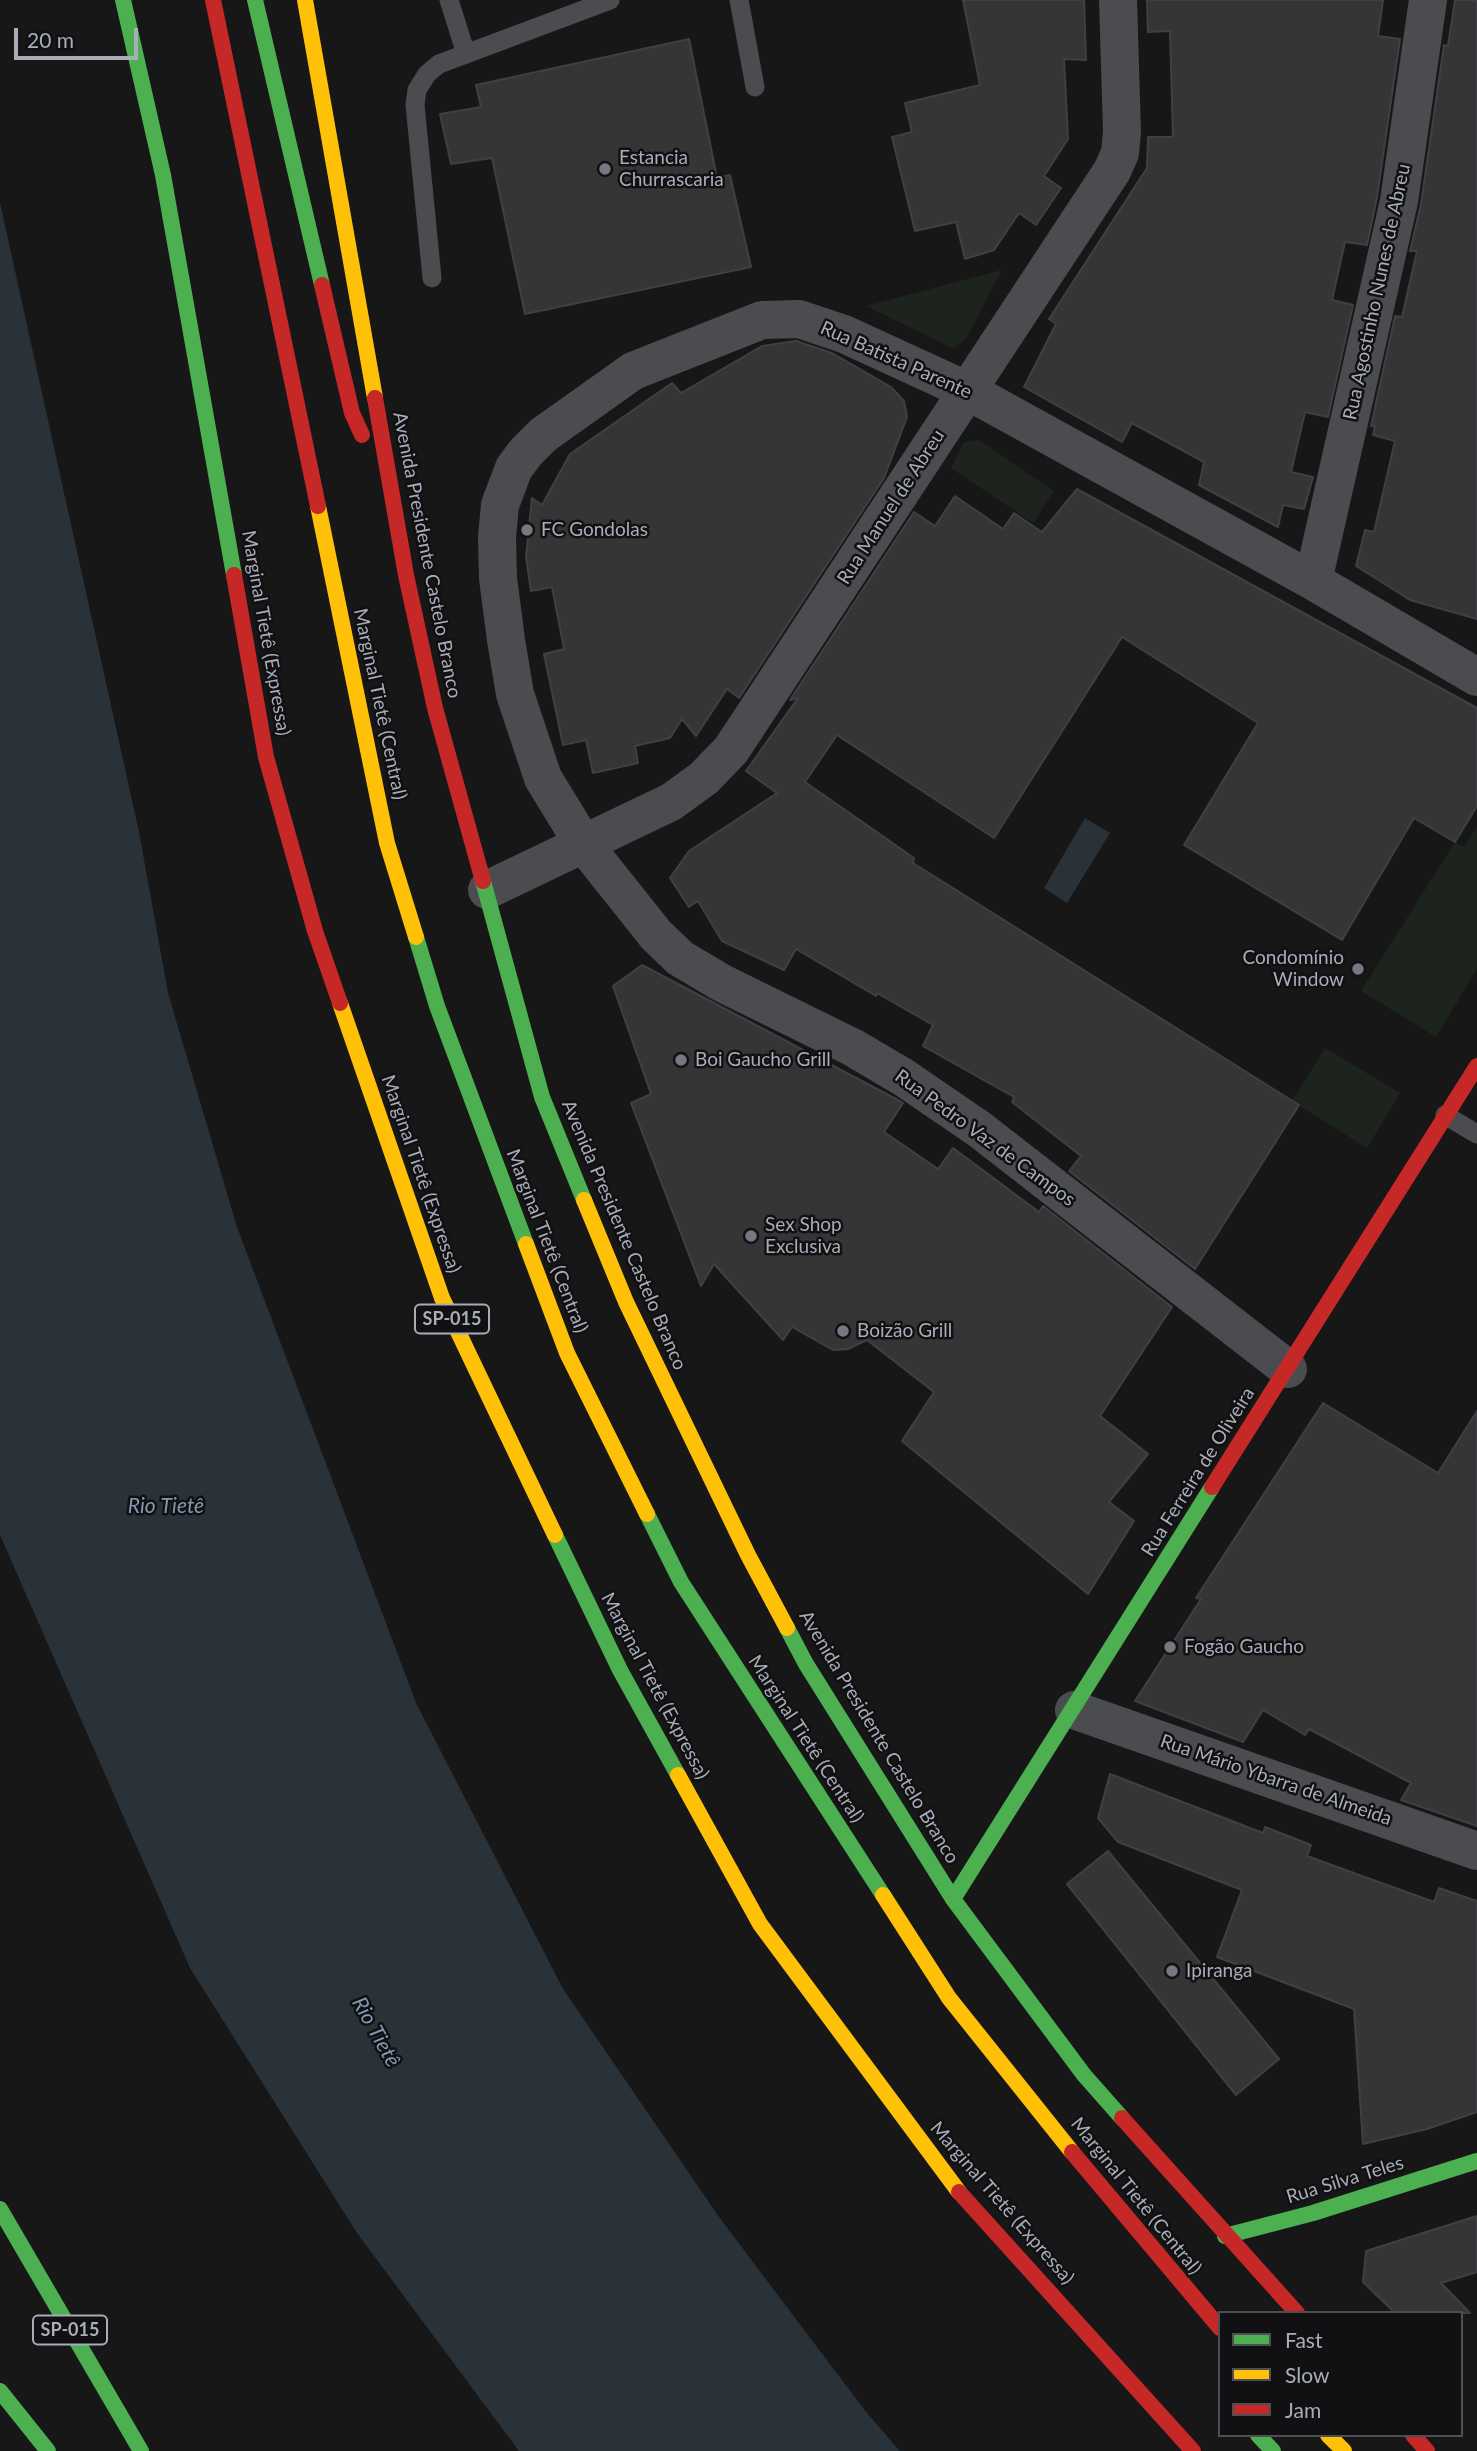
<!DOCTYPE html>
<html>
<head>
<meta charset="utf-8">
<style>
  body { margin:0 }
  #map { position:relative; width:1477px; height:2451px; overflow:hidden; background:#171717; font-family:Lato,sans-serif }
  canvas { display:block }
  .legend { position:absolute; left:1218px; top:2311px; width:245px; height:126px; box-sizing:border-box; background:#111113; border:2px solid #4d4f55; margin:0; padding:9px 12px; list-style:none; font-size:21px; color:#a8adb8 }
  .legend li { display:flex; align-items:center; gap:14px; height:35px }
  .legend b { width:35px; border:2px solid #4d4f55 }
  .scale { position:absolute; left:14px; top:28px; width:124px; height:32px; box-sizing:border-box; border:4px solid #a8adb8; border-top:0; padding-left:9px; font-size:21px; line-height:24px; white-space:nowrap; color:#a8adb8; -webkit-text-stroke:5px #111113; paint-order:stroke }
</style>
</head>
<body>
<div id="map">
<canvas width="1477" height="2451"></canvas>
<ul class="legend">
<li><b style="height:9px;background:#4caf50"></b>Fast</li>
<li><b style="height:9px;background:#ffc107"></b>Slow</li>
<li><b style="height:9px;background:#c62828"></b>Jam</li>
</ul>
<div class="scale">20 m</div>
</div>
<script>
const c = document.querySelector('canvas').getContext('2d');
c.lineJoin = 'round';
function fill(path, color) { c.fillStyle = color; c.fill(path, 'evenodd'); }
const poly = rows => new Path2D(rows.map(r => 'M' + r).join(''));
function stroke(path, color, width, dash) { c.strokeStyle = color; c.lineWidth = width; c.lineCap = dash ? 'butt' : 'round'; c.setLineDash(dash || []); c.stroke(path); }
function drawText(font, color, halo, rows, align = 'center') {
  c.font = font + ' Lato,sans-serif'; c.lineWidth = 5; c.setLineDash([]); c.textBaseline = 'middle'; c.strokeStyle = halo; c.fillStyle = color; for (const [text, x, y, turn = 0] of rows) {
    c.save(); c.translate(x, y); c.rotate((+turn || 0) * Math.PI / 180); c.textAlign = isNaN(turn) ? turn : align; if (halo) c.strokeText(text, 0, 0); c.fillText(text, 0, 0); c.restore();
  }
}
fill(poly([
  [1002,270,967,337,954,349,866,306],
  [979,440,1054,491,1033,523,951,468,964,442],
  [1477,827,1477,969,1436,1037,1361,991,1455,842,1464,847],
  [1325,1048,1400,1093,1367,1148,1292,1101]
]), '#1d241e');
fill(poly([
  [0,203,139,832,168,993,237,1227,416,1703,563,1989,719,2217,866,2412,900,2451,519,2451,357,2233,190,1968,0,1535],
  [1085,818,1110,833,1067,903,1044,888]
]), '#2a3239');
const building = poly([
  [963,0,1084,0,1086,60,1064,59,1068,139,1044,176,1061,188,1036,225,1019,213,994,250,965,259,956,222,915,231,892,137,912,132,905,103,980,85,963,0],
  [1147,0,1383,0,1378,36,1400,39,1377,197,1367,245,1345,242,1332,300,1353,305,1328,417,1305,412,1291,472,1313,477,1304,509,1283,505,1278,527,1199,485,1204,462,1132,423,1122,442,1024,387,1056,324,1049,319,1147,168,1148,137,1173,137,1170,31,1148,32,1147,0],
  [1455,0,1477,0,1477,619,1410,600,1356,566,1365,530,1374,532,1395,441,1373,435,1375,426,1371,426,1395,316,1402,317,1417,251,1410,251,1421,204,1444,45,1448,46,1455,0],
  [689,39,717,178,730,175,751,267,525,314,492,158,451,164,440,114,481,107,476,85,689,39],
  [796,341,832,353,891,387,904,401,907,417,884,478,739,698,727,689,696,736,682,719,670,738,635,746,638,763,593,773,586,740,563,745,544,654,564,649,552,587,531,591,526,557,532,498,542,505,570,454,672,383,681,393,762,346,796,341],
  [1077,489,1477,708,1477,806,1455,842,1414,818,1342,940,1184,845,1258,723,1122,637,994,838,837,735,805,782,914,858,913,863,1299,1105,1195,1269,1069,1171,1081,1156,1012,1102,1014,1097,923,1046,933,1025,877,993,876,996,796,949,784,970,722,941,698,901,689,907,670,878,689,851,777,793,746,771,798,698,790,700,914,512,935,526,955,496,1003,529,1014,513,1042,532,1077,489],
  [642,965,898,1100,903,1103,884,1132,938,1169,953,1148,1039,1212,1043,1206,1172,1307,1100,1416,1148,1454,1109,1502,1134,1521,1088,1594,902,1441,934,1392,867,1340,848,1349,833,1350,792,1327,783,1340,714,1264,701,1286,631,1103,651,1094,613,986,642,965],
  [1323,1403,1438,1473,1477,1411,1477,1826,1401,1800,1411,1783,1309,1729,1305,1735,1263,1710,1243,1742,1135,1701,1201,1599,1196,1598,1323,1403],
  [1110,1774,1263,1833,1265,1827,1311,1845,1307,1856,1434,1902,1439,1888,1477,1901,1477,2112,1427,2129,1363,2144,1354,2009,1217,1957,1242,1890,1118,1842,1098,1818,1110,1774],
  [1108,1851,1279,2059,1236,2095,1067,1884,1108,1851],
  [1477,2216,1477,2272,1441,2283,1470,2313,1395,2313,1363,2282,1366,2251,1477,2216]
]);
fill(building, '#353536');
stroke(building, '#3f4043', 2);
stroke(poly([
  [449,0,466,54],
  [739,0,755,87],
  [432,278,415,105,417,90,427,74,439,64,610,0],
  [1445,1115,1477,1134]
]), '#4b4c50', 19);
stroke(poly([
  [1313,581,1399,201,1428,0],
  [487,890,671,802,704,778,731,750,1112,171,1120,153,1122,132,1118,0],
  [1288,1369,979,1129,903,1077,852,1047,722,983,680,958,656,935,582,842,543,778,515,694,506,640,498,578,497,537,500,505,514,468,526,452,543,435,633,371,762,320,799,319,844,334,968,391,1313,581,1477,677],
  [1074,1710,1477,1851]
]), '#4b4c50', 38);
stroke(poly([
  [123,0,163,175,234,575],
  [255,0,322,285],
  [483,881,542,1097,584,1200],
  [416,937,437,1006,526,1244],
  [647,1514,681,1582,883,1895],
  [555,1535,620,1670,678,1775],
  [787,1628,806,1664,953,1899,1084,2075,1122,2118],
  [953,1899,1212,1487],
  [0,2209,141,2451],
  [1225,2236,1313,2213,1477,2161],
  [0,2391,48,2451],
  [1258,2435,1273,2451]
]), '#4caf50', 16);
stroke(poly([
  [305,0,375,398],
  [318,506,387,843,416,937],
  [340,1003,442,1298,555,1535],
  [584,1200,626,1302,748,1555,787,1628],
  [526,1244,567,1353,647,1514],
  [678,1775,760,1924,959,2192],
  [883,1895,949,1998,1072,2152],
  [1328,2435,1344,2451]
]), '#ffc107', 16);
stroke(poly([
  [213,0,318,506],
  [322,285,352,413,362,435],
  [375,398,406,575,435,708,483,881],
  [234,575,266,757,315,931,340,1003],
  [1212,1487,1477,1066],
  [1122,2118,1297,2313],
  [1072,2152,1220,2328],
  [959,2192,1193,2451],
  [1413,2435,1427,2451]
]), '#c62828', 16);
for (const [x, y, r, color] of [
  [605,169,7,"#757880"],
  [527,530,7,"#757880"],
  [1358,969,7,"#757880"],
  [681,1060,7,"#757880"],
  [751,1236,7,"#757880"],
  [843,1331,7,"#757880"],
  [1170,1647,7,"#757880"],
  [1172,1971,7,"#757880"]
]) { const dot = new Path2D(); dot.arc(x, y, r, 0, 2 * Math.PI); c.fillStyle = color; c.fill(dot); stroke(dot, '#111113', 2.5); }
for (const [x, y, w] of [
  [452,1319,74],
  [70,2330,74]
]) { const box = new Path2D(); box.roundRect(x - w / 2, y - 14.5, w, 29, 5); c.fillStyle = '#111113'; c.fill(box); stroke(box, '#a8adb8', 2); }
drawText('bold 18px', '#a8adb8', null, [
  ["SP-015",452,1319],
  ["SP-015",70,2330]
]);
drawText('19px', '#a8adb8', '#111113', [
  ["Estancia",619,158],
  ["Churrascaria",619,180],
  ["FC Gondolas",541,530],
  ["Condomínio",1344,958,"right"],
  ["Window",1344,980,"right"],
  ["Boi Gaucho Grill",695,1060],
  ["Sex Shop",765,1225],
  ["Exclusiva",765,1247],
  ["Boizão Grill",857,1331],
  ["Fogão Gaucho",1184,1647],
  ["Ipiranga",1186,1971]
], 'left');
drawText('19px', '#a8adb8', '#111113', [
  ["Rua Agostinho Nunes de Abreu",1377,292,-78],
  ["Rua Batista Parente",896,360,24],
  ["Rua Manuel de Abreu",891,507,-57],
  ["Avenida Presidente Castelo Branco",427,555,79],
  ["Marginal Tietê (Expressa)",266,633,80],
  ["Marginal Tietê (Central)",380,704,78],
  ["Rua Pedro Vaz de Campos",985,1138,36],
  ["Marginal Tietê (Expressa)",421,1174,71],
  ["Avenida Presidente Castelo Branco",624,1235,67],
  ["Marginal Tietê (Central)",547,1241,69],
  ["Rua Ferreira de Oliveira",1198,1472,-58],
  ["Marginal Tietê (Expressa)",655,1686,62],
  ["Avenida Presidente Castelo Branco",879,1737,59],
  ["Marginal Tietê (Central)",806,1739,57],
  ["Rua Mário Ybarra de Almeida",1276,1780,19],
  ["Rua Silva Teles",1345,2180,-17],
  ["Marginal Tietê (Central)",1136,2196,51],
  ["Marginal Tietê (Expressa)",1002,2203,49]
]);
drawText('italic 21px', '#7f9bb3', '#111113', [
  ["Rio Tietê",166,1506],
  ["Rio Tietê",376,2032,61]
]);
</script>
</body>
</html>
